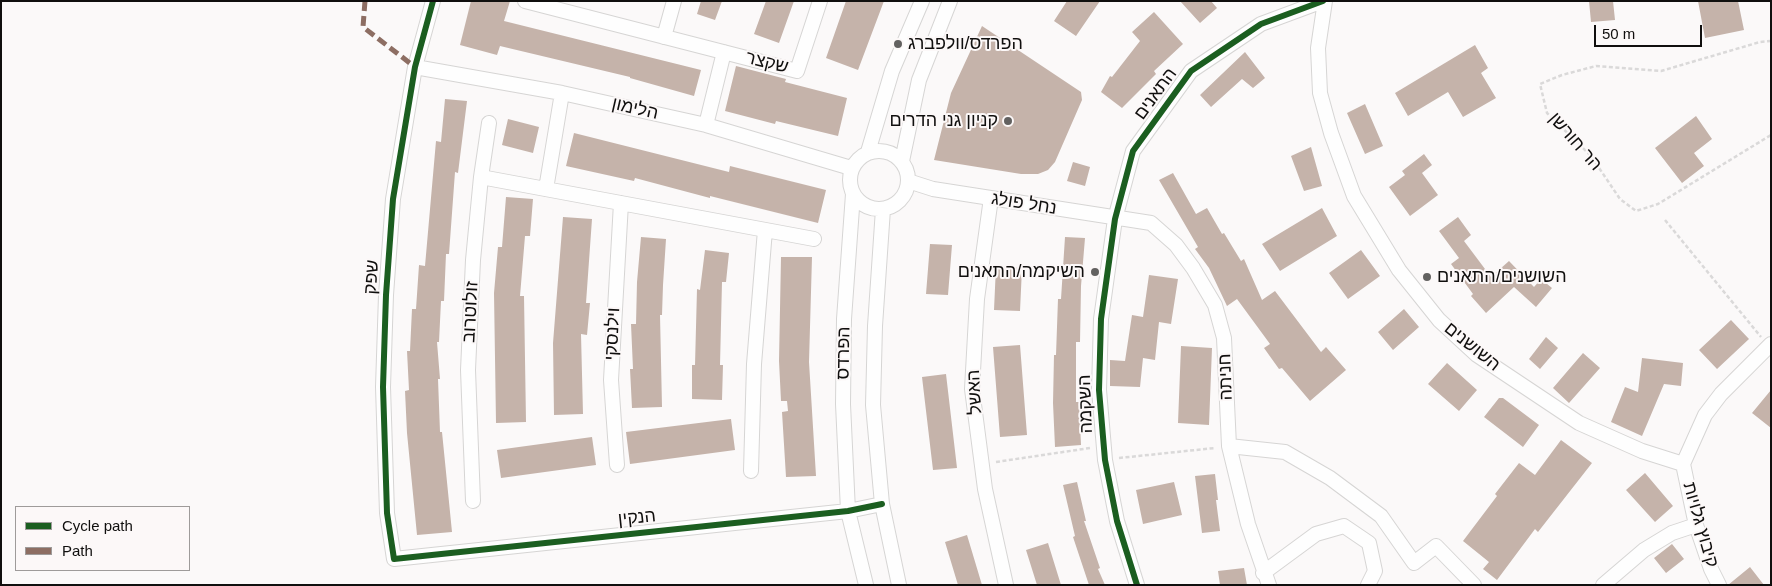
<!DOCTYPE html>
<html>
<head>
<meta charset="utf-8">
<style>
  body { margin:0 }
  #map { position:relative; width:1772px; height:586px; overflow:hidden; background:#fbf9f9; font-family:Helvetica,sans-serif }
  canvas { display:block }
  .frame { position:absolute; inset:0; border:2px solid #100f0e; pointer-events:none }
  .legend { position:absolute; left:15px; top:506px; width:175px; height:65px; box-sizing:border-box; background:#fcf8f8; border:1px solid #9e9b9a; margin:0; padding:6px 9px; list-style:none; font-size:15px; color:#100f0e }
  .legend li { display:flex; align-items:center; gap:10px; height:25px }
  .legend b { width:25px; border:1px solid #9e9b9a }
  .scale { position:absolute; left:1594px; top:25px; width:108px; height:22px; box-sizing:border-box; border:2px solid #100f0e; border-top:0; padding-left:6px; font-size:15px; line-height:18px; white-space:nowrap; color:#100f0e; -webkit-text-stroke:4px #fcf8f8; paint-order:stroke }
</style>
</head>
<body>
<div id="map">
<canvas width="1772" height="586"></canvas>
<div class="frame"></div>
<ul class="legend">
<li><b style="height:6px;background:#1b5e20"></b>Cycle path</li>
<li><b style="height:6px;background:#8d6e63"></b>Path</li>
</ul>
<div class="scale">50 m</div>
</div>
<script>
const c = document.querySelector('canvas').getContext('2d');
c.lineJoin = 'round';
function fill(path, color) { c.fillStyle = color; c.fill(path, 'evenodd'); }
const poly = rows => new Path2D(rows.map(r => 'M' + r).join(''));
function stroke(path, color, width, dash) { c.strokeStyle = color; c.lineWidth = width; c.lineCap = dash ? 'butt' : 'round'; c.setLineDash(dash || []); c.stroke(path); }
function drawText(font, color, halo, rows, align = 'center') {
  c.font = font + ' Helvetica,Heebo,sans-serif'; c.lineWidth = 4; c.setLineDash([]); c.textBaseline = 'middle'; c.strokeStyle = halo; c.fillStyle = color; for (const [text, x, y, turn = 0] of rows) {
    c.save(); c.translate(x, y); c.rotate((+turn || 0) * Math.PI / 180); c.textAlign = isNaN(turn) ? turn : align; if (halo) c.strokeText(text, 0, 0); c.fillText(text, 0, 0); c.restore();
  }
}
fill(poly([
  [471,1,510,1,504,21,701,70,694,96,630,78,630,77,500,46,497,55,460,45],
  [701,1,722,1,715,20,697,14],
  [766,1,794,1,779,43,754,34],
  [846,1,884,1,858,70,826,58],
  [1067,1,1100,1,1076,36,1054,21],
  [1180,1,1211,1,1217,8,1200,23],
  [1589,1,1613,1,1615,20,1591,22],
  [1698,1,1738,1,1744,30,1705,38],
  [1154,12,1183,44,1154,71,1156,74,1122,108,1101,92,1110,76,1112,77,1140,41,1132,32],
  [982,26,1081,92,1082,100,1055,162,1048,170,1038,174,1021,174,934,160,951,93],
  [1475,45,1488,68,1481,73,1496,98,1463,117,1448,92,1408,116,1395,93],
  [1245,52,1265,78,1253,88,1242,79,1211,107,1200,95],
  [736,66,786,79,785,82,847,98,838,136,776,121,775,124,725,111],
  [445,99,467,101,458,173,455,172,449,254,446,254,444,301,441,301,439,342,437,342,440,379,438,379,440,432,442,432,452,532,417,535,407,433,405,391,409,390,407,351,410,351,412,309,416,309,419,265,425,266,436,141,441,142],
  [1365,104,1383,146,1365,154,1347,113],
  [1696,116,1712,139,1694,153,1704,166,1682,183,1655,148],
  [508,119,539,127,533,153,502,145],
  [574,133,729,172,730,166,826,190,818,223,710,196,710,198,635,178,634,181,566,166],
  [1311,147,1322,186,1304,191,1291,156],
  [1424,154,1432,165,1422,173,1438,195,1410,216,1389,187,1405,175,1402,171],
  [1073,162,1090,167,1085,186,1067,181],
  [1173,173,1196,214,1207,208,1222,234,1224,233,1241,261,1244,259,1262,300,1275,291,1321,352,1326,347,1346,370,1310,401,1282,368,1279,369,1264,348,1270,344,1237,299,1227,306,1209,268,1195,249,1198,247,1159,180],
  [506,197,533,199,530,236,525,236,520,296,524,296,526,422,496,423,494,293,498,247,502,247],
  [1322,208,1337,236,1280,271,1262,244],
  [563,217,592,219,586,303,590,303,587,335,581,334,583,414,554,415,553,343],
  [1458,217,1471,235,1464,241,1491,277,1509,261,1534,287,1541,279,1552,288,1536,307,1514,287,1486,313,1471,296,1473,294,1451,264,1459,258,1439,231],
  [641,237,666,239,663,285,662,315,660,315,662,407,632,408,630,369,633,369,631,324,636,324,637,282],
  [1065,237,1085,238,1081,286,1080,342,1076,342,1076,402,1079,402,1081,445,1055,447,1053,403,1054,355,1056,355,1058,299,1061,299],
  [930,244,952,245,948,295,926,294],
  [705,250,729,253,726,282,722,282,720,365,723,365,722,400,692,399,692,365,695,365,697,289,700,290],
  [1361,250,1380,276,1348,299,1329,273],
  [781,257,812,257,809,362,816,476,786,477,782,412,788,411,787,401,781,401,779,361],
  [996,266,1022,268,1020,311,994,310],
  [1149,275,1178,279,1171,324,1159,322,1155,360,1143,358,1140,387,1110,386,1110,360,1125,361,1132,315,1143,317],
  [1404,309,1419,327,1393,350,1378,332],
  [1731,320,1749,339,1717,369,1699,350],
  [1546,337,1558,348,1540,369,1529,359],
  [1020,345,1027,435,1000,437,993,347],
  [1181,346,1212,348,1209,425,1178,423],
  [1583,353,1600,368,1569,403,1553,388],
  [1642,358,1683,363,1681,386,1664,384,1642,436,1611,422,1625,387,1638,392],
  [1447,363,1477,390,1459,411,1428,384],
  [946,374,957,468,933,470,922,377],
  [1771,390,1771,428,1752,413],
  [1499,398,1503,398,1539,425,1523,447,1484,417],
  [731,419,735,450,630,464,626,432],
  [592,437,596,465,501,478,497,450],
  [1561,440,1592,463,1538,532,1535,529,1497,580,1483,569,1489,562,1463,541,1497,496,1495,494,1519,463,1535,475],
  [1645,473,1673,506,1655,522,1626,490],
  [1215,474,1218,500,1216,500,1220,531,1202,533,1195,476],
  [1077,482,1086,521,1084,521,1100,568,1098,569,1105,585,1089,585,1073,537,1075,536,1063,485],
  [1174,482,1182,515,1143,524,1136,490],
  [967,535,982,585,958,585,945,542],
  [1048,543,1061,585,1037,585,1026,550],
  [1672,544,1684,559,1666,573,1654,558],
  [1750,567,1764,585,1728,585],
  [1244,568,1247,585,1220,585,1218,571]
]), '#c5b3aa');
const minor = poly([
  [433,1,415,67,393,199,386,295,383,387,387,513,394,559,848,511,882,504],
  [525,1,797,71,820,1],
  [1325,1,1318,48,1320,93,1331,133,1354,196,1399,270,1439,320,1477,355,1579,423,1642,451,1683,464],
  [664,37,674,1],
  [415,67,562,93,706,125,851,168],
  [706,125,724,52],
  '850 180a29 29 0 1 1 58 0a29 29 0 1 1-58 0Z',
  [868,152,892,71,922,1],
  [902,161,919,80,950,1],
  [481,177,814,239],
  [908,181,933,189,1151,223,1176,245,1193,268,1215,305,1224,338,1229,446,1248,524,1269,585],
  [546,189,562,93],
  [853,194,844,319,843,404,848,511,866,585],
  [991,198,977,299,972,389,985,489,1006,585],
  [883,209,875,326,873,405,882,504,899,585],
  [1229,446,1285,452,1330,478,1381,516,1414,563,1436,546,1474,585],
  [1683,464,1705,415,1721,394,1771,344],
  [1683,464,1696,525,1711,569,1719,585],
  [617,465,611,380,621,203],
  [751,471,754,364,765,230],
  [473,501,468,370,473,260,481,177,489,123],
  [1263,573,1316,534,1344,526,1369,543,1375,571,1368,585],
  [1137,585,1117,521,1105,460,1099,390,1101,319,1115,219,1133,151,1191,71,1261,24,1323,1],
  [1603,585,1644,550,1672,533,1696,525]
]);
stroke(minor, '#d6d5d4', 16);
stroke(poly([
  [1771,41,1760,42,1661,71,1596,66,1562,75,1540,84,1547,113,1591,156,1620,199,1636,211,1658,204,1771,135],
  [1665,220,1761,337],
  [1119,458,1215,448],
  [996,462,1090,448]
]), '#dad9d9', 2.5, [4, 2.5]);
stroke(minor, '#fefefe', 14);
stroke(poly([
  [365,1,363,27,415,67]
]), '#8d6e63', 5, [10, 5]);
stroke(poly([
  [433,1,415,67,393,199,386,295,383,387,387,513,394,559,848,511,882,504],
  [1137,585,1117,521,1105,460,1099,390,1101,319,1115,219,1133,151,1191,71,1261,24,1323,1]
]), '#1b5e20', 6);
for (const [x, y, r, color] of [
  [898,44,5,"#626160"],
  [1008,121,5,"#626160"],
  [1095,272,5,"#626160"],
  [1427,277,5,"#626160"]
]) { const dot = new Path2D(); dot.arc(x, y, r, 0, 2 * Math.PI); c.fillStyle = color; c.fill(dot); stroke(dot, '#fcf8f8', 2); }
drawText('18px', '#100f0e', '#fcf8f8', [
  ["הפרדס/וולפברג",908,44],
  ["קניון גני הדרים",998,121,"right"],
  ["השיקמה/התאנים",1085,272,"right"],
  ["השושנים/התאנים",1437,277]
], 'left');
drawText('18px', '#100f0e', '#fcf8f8', [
  ["שקצר",767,63,14],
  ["התאנים",1156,94,-54],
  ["הלימון",635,109,13],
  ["הר חורשן",1575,142,49],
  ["נחל פולג",1024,204,9],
  ["שפק",372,277,-86],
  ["זולוטרוב",471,312,-87],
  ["וילנסקי",613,334,-87],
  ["השושנים",1472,347,39],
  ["הפרדס",844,353,-89],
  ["חניתה",1226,377,-92],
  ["האשל",975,392,-93],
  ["השקמה",1086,404,-92],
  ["הנקין",637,518,-6],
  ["קיבוץ גלויות",1700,525,74]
]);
</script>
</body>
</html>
